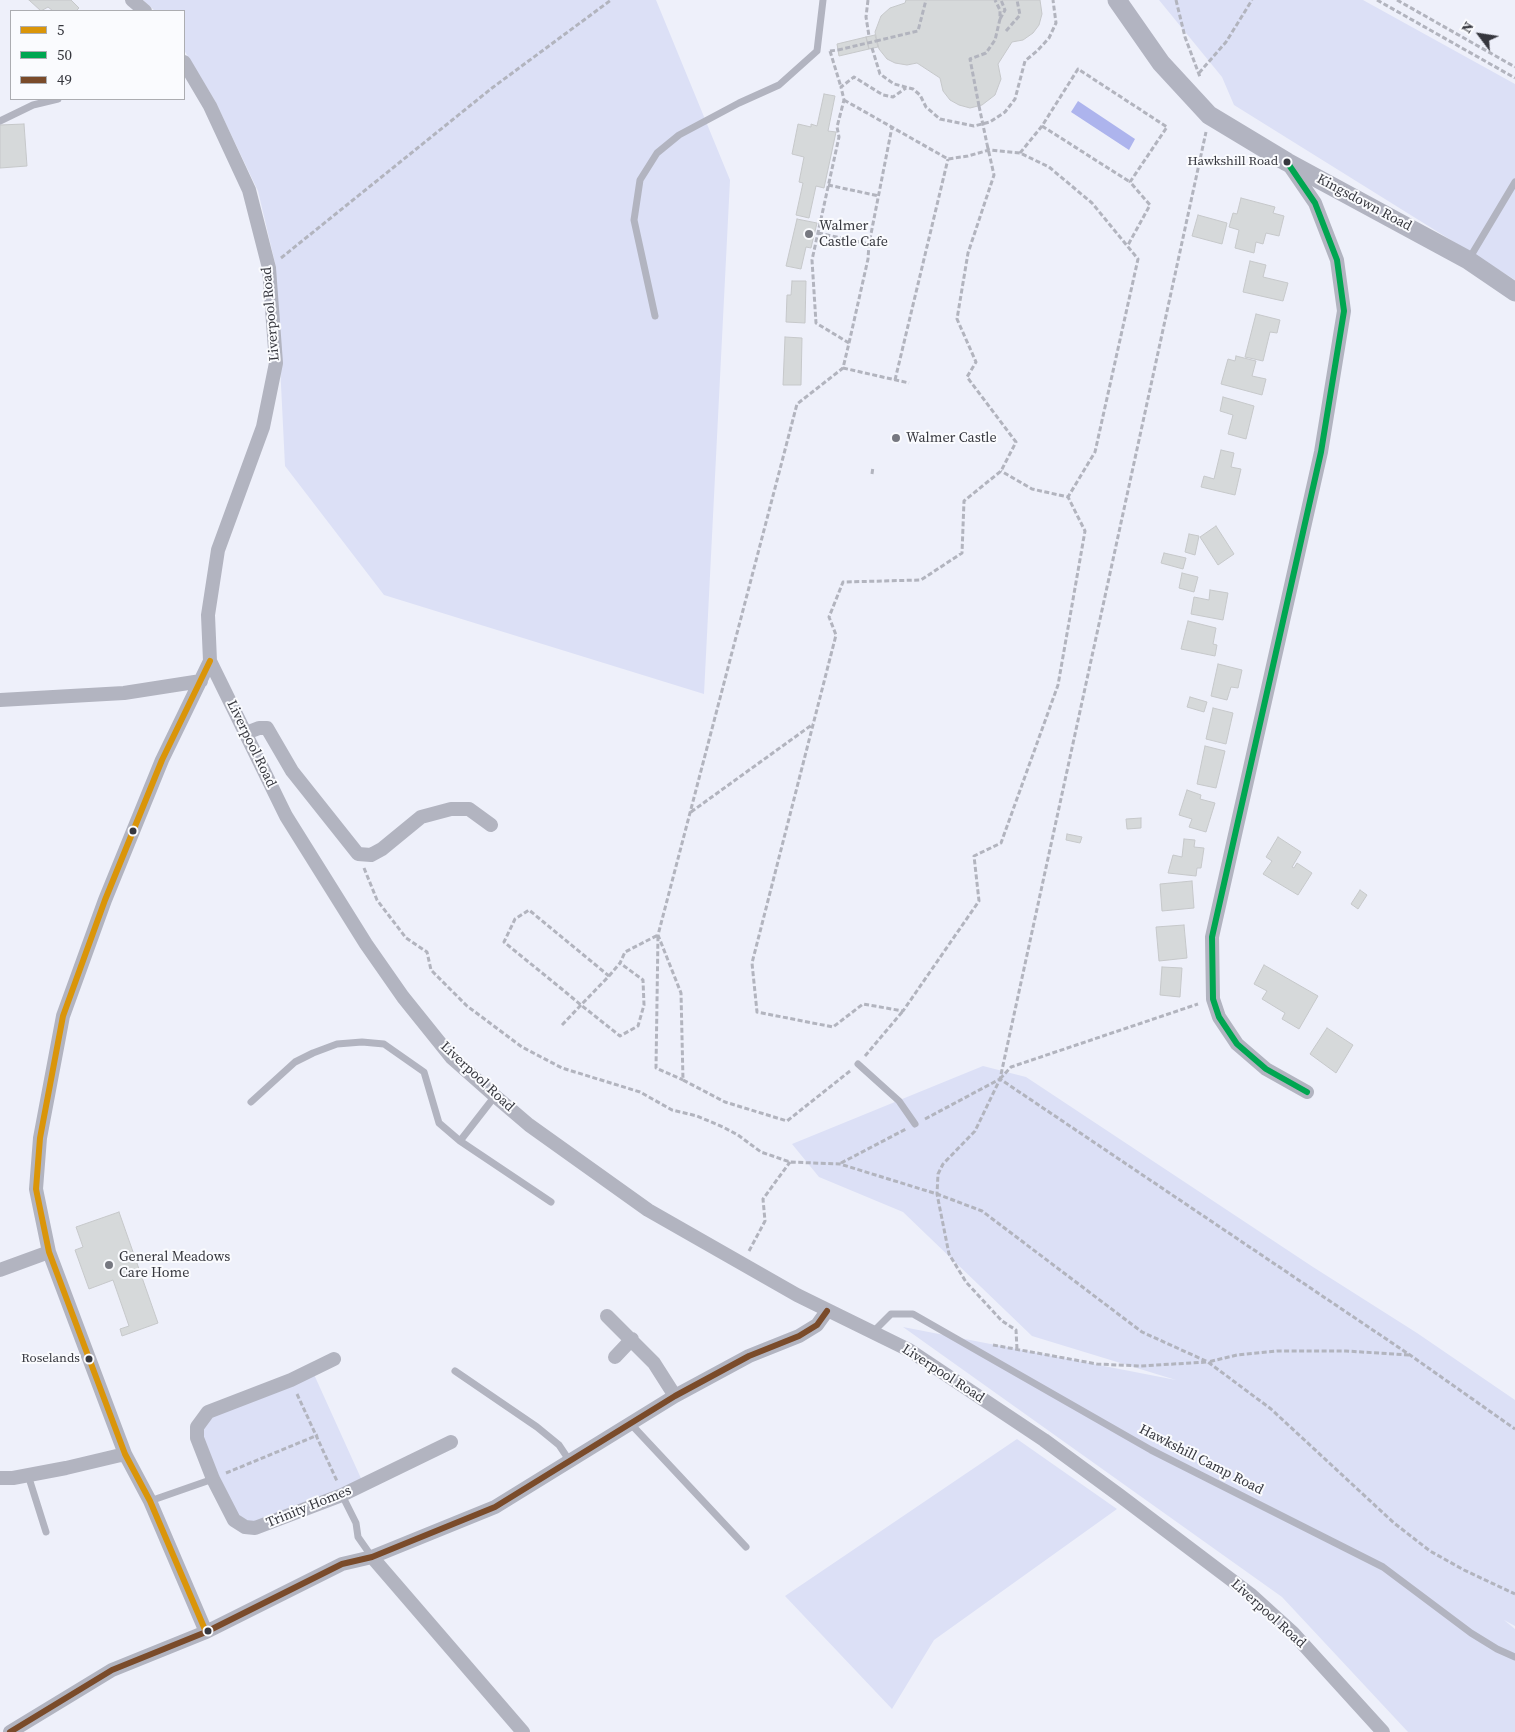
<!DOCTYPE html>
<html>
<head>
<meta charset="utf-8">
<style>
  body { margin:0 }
  #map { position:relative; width:1515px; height:1732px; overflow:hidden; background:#eef0fa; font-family:"Source Serif 4",serif }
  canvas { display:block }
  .legend { position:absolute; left:10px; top:10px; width:175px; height:90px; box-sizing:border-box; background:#fafbfe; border:1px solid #acadb1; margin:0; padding:6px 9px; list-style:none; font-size:15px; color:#36373e }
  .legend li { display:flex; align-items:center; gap:10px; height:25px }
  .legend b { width:25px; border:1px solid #acadb1 }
  .north { position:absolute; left:1455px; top:10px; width:50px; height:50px; -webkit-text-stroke:4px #fafbfe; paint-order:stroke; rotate:301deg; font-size:14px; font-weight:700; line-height:20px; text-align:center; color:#36373e }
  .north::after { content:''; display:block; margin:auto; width:18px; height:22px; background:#36373e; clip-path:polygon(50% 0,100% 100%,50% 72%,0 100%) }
</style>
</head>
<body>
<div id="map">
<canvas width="1515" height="1732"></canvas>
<ul class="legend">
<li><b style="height:6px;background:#da9509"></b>5</li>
<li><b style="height:6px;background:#00a651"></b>50</li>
<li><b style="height:6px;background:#7a4b2a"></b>49</li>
</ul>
<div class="north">N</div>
</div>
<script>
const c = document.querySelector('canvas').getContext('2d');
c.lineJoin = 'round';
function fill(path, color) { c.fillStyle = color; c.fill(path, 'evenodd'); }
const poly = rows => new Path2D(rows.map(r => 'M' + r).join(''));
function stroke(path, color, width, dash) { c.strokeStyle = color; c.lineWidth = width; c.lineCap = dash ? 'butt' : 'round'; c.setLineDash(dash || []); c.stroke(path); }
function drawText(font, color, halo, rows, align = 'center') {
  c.font = font + ' "Source Serif 4",serif'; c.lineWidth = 4; c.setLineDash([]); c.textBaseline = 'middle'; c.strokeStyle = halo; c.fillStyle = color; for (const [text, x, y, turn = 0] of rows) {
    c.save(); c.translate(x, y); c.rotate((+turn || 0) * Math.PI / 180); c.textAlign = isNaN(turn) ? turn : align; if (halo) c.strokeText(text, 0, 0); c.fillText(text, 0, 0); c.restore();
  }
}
fill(poly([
  [143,0,656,0,730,180,704,694,384,595,285,466,275,263,258,191,215,101,184,50,184,11,155,11],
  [1159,0,1363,0,1515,84,1515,280,1234,105,1222,77],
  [983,1066,1026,1077,1313,1267,1417,1333,1515,1400,1515,1626,1504,1620,1515,1629,1515,1732,1408,1732,1282,1597,903,1327,1176,1380,1032,1336,903,1212,819,1177,792,1144],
  [312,1370,364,1485,256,1528,234,1520,197,1427,208,1412],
  [1017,1439,1117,1509,934,1640,892,1709,785,1596]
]), '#dce0f6');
fill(poly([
  [1078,101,1135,139,1129,150,1071,112]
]), '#adb4ed');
const building = poly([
  [29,0,71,0,79,8,76,11,53,11,48,7,41,11,29,0],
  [906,0,1040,0,1042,14,1039,25,1033,33,1023,40,1012,42,998,64,1001,79,995,95,982,105,970,108,959,105,950,100,943,91,940,78,917,63,907,65,895,63,887,59,879,49,875,32,881,16,890,8,905,3,906,0],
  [875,35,878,47,869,49,866,37,875,35],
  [866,37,869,49,839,56,837,44,866,37],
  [824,94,835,96,828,131,836,132,824,188,816,186,809,218,796,215,803,183,799,182,804,157,792,154,798,124,811,127,811,124,817,126,824,94],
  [24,124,27,166,0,168,0,125,24,124],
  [1241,198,1275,207,1273,213,1284,216,1279,236,1266,233,1263,244,1256,242,1254,253,1235,248,1239,230,1229,227,1233,213,1237,214,1241,198],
  [1198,215,1227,223,1222,244,1192,236,1198,215],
  [797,219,817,223,811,248,806,247,801,269,786,266,797,219],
  [1250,261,1266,265,1263,277,1288,283,1283,301,1243,292,1250,261],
  [792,281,806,281,805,323,786,322,787,295,791,295,792,281],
  [1256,314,1280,320,1277,333,1270,332,1263,361,1245,357,1256,314],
  [785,337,802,338,801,385,783,385,785,337],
  [1236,356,1256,361,1252,376,1266,379,1262,395,1221,384,1228,359,1235,361,1236,356],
  [1223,397,1254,406,1246,439,1228,434,1233,415,1220,411,1223,397],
  [1221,450,1234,453,1231,467,1241,469,1235,495,1201,487,1204,476,1214,479,1221,450],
  [1216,526,1234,554,1218,565,1200,537,1216,526],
  [1189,534,1199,536,1195,555,1185,552,1189,534],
  [1164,553,1186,558,1183,569,1161,563,1164,553],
  [1182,573,1198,577,1194,592,1179,588,1182,573],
  [1210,590,1228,593,1223,620,1191,614,1194,597,1209,600,1210,590],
  [1188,621,1216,628,1213,644,1217,645,1215,656,1181,649,1188,621],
  [1218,664,1242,670,1238,688,1231,687,1227,700,1211,696,1218,664],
  [1190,697,1207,702,1204,712,1187,707,1190,697],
  [1213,708,1233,713,1226,744,1206,739,1213,708],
  [1205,746,1225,751,1216,788,1197,784,1205,746],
  [1187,790,1201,795,1200,799,1215,803,1206,832,1189,827,1192,819,1179,815,1187,790],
  [1141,818,1141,828,1127,829,1126,819,1141,818],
  [1067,834,1082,837,1080,843,1066,840,1067,834],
  [1278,837,1301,852,1292,867,1294,868,1297,863,1312,873,1298,895,1263,874,1272,861,1266,857,1278,837],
  [1184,839,1195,840,1194,847,1204,848,1201,868,1197,868,1196,876,1168,873,1173,855,1182,857,1184,839],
  [1192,881,1194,908,1162,911,1160,884,1192,881],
  [1360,890,1367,895,1358,909,1351,904,1360,890],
  [1184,925,1187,958,1159,961,1156,927,1184,925],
  [1264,965,1318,996,1299,1029,1282,1019,1285,1013,1262,999,1267,991,1254,984,1264,965],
  [1162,967,1182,968,1180,997,1160,995,1162,967],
  [1327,1028,1353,1045,1336,1073,1310,1054,1327,1028],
  [119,1212,158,1323,122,1336,120,1329,129,1326,113,1280,89,1289,75,1250,83,1247,76,1227,119,1212]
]);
fill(building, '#d6d9da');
stroke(building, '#c6c8ca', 1);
stroke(poly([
  [868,0,866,17,869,36],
  [1176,0,1185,37,1200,77],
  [1377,0,1515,78],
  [1397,0,1515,67],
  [1000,19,1005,10,1001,0],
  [1006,31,1020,15,1017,0],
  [876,41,918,31,926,0],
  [872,48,880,74,894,84,913,89,920,95,926,107,940,119,974,126,990,122,1005,112,1015,99,1025,61,1037,51,1049,38,1056,23,1053,0],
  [830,51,841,87],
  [830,51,838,50],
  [1199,73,1226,42,1252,0],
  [844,100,948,159,968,156,989,150,1020,153,1049,167,1092,203,1138,259,1095,452,1068,497],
  [979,106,970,59,986,53,995,40,1000,19,1000,10,995,0],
  [1042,126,1130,182],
  [987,144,994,175,968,253,957,319,976,362,967,377,1016,442,1001,471,964,501,962,553,921,580,843,582,829,617,836,635,752,963,757,1012,833,1027,863,1004,903,1011,979,901,974,856,1001,843,1058,685,1085,531,1068,497,1032,489,1001,471],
  [1020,153,1042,126,1078,69,1167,127,1130,182,1150,205,1128,245],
  [828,185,879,196],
  [818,233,869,244],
  [281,258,492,88,611,0],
  [849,343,868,259,869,244,892,127],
  [843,368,909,383],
  [895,380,948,159],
  [872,474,873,467],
  [691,812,813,724],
  [364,868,377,900,406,938,427,952,431,970,467,1006,522,1047,562,1068,640,1092,672,1110,697,1116,723,1127,738,1135,761,1152,790,1162,840,1164,937,1194,982,1211,1142,1332,1208,1362],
  [609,976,620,963,625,952,658,935,656,1068,683,1080],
  [562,1025,581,1005,609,976,529,910,515,919,504,942,563,990,581,1005,620,1036,638,1026,644,1005,643,980,620,963],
  [865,1056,903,1011],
  [850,1071,787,1121,725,1102,683,1080,681,993,658,935,797,404,843,368,849,343,816,323,812,260,839,137,837,127,844,100,841,87,854,77,883,95,893,97,906,88],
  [1000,1079,1011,1067,1198,1004],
  [925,1119,1000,1079,1410,1355,1515,1429],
  [841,1163,906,1129],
  [749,1251,765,1221,763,1199,790,1162],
  [993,1345,1097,1364,1140,1366,1208,1362],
  [1017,1349,1016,1330,1002,1321,966,1282,949,1254,937,1194,938,1174,943,1164,975,1131,1000,1079,1206,132],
  [1409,1355,1346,1351,1277,1351,1237,1355,1208,1362,1271,1409,1394,1523,1430,1551,1464,1570,1515,1594],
  [297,1394,337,1481],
  [226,1473,318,1435]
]), '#b2b4be', 3, [5, 2.5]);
stroke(poly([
  [0,121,33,105,58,99],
  [1469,259,1515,182],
  [655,316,634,220,640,180,657,153,679,135,739,103,779,85,817,51,823,0],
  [858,1064,899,1101,915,1124],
  [251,1102,295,1062,313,1053,337,1044,362,1042,384,1044,424,1072,439,1123,460,1141,551,1202],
  [460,1141,495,1096],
  [873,1332,891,1314,913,1314,1151,1450,1383,1567,1471,1633,1497,1649,1515,1657],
  [455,1371,537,1427,559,1445,569,1460],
  [629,1422,746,1547],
  [28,1475,46,1532],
  [342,1495,356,1523,358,1537,372,1557],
  [150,1501,213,1479]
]), '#b2b4c0', 7);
stroke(poly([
  [132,0,145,11],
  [184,62,210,106,249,190,269,268,276,363,263,427,218,550,208,615,210,661,286,816,366,944,403,997,452,1058,495,1096,529,1125,648,1210,797,1295,909,1350,1044,1440,1119,1495,1250,1594,1293,1633,1383,1732],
  [1289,165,1315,203,1337,260,1344,311,1321,452,1212,937,1213,999,1219,1017,1237,1044,1266,1069,1307,1092],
  [0,700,124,693,201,681],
  [246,733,259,728,267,728,292,771,358,854,371,855,382,849,421,817,451,809,469,809,491,825],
  [0,1270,49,1252],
  [607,1316,654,1363,675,1396],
  [615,1357,632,1339],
  [334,1359,291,1380,208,1412,197,1427,197,1438,213,1479,234,1520,245,1527,255,1528,342,1495,451,1442],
  [0,1478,13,1478,66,1468,125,1454],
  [372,1557,523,1732],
  [206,1632,150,1501,125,1454,49,1252,36,1189,40,1138,63,1016,105,900,162,760,210,661],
  [10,1732,112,1670,206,1632,342,1564,372,1557,495,1507,675,1396,749,1356,799,1336,817,1325,827,1311]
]), '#b2b4c0', 14);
stroke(poly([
  [1117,0,1161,63,1209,115,1287,162,1468,260,1515,292]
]), '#b2b4c1', 19);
stroke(poly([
  [838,50,876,41],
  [979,106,987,144]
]), '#b2b4be', 3, [5, 2.5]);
stroke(poly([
  [206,1632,150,1501,125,1454,49,1252,36,1189,40,1138,63,1016,105,900,162,760,210,661]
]), '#da9509', 6);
stroke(poly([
  [1287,162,1315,203,1337,260,1344,311,1321,452,1212,937,1213,999,1219,1017,1237,1044,1266,1069,1307,1092]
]), '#00a651', 6);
stroke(poly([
  [10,1732,112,1670,206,1632,342,1564,372,1557,495,1507,675,1396,749,1356,799,1336,817,1325,827,1311]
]), '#7a4b2a', 6);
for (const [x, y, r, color] of [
  [1287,162,4.5,"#36373e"],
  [809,234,5,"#767880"],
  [896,438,5,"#767880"],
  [133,831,4.5,"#36373e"],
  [109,1265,5,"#767880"],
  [89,1359,4.5,"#36373e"],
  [208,1631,4.5,"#36373e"]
]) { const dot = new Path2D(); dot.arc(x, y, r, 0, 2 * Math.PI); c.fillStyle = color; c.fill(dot); stroke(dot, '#fafbfe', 2); }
drawText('13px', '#36373e', '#fafbfe', [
  ["Hawkshill Road",1278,162],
  ["Roselands",80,1359]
], 'right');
drawText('14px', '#36373e', '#fafbfe', [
  ["Kingsdown Road",1364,203,28],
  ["Liverpool Road",271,314,-95],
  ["Liverpool Road",251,744,64],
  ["Liverpool Road",477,1077,43],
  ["Liverpool Road",943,1374,33],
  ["Hawkshill Camp Road",1201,1460,27],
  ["Trinity Homes",309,1507,-22],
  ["Liverpool Road",1268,1614,42]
]);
drawText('14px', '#36373e', '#fafbfe', [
  ["Walmer",819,226],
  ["Castle Cafe",819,242],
  ["Walmer Castle",906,438],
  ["General Meadows",119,1257],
  ["Care Home",119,1273]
], 'left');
</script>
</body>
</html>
